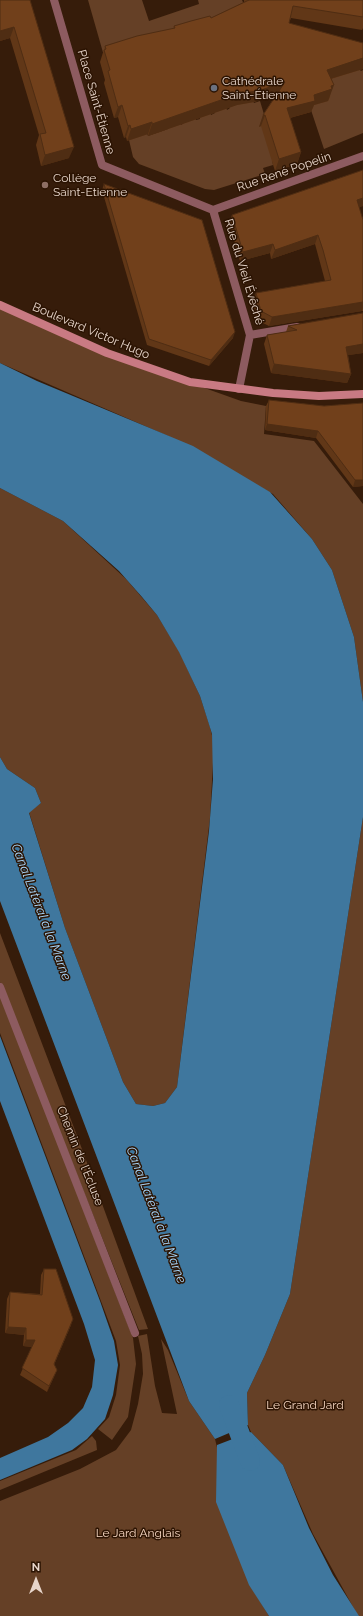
<!DOCTYPE html>
<html>
<head>
<meta charset="utf-8">
<style>
  body { margin:0 }
  #map { position:relative; width:363px; height:1616px; overflow:hidden; background:#361c0a; font-family:Raleway,sans-serif }
  canvas { display:block }
  .north { position:absolute; left:16px; top:1560px; width:40px; height:40px; -webkit-text-stroke:3px #2b1302; paint-order:stroke; rotate:0deg; font-size:11px; font-weight:700; line-height:16px; text-align:center; color:#e7d5ca }
  .north::after { content:''; display:block; margin:auto; width:14px; height:18px; background:#e7d5ca; clip-path:polygon(50% 0,100% 100%,50% 72%,0 100%) }
</style>
</head>
<body>
<div id="map">
<canvas width="363" height="1616"></canvas>
<div class="north">N</div>
</div>
<script>
const c = document.querySelector('canvas').getContext('2d');
c.lineJoin = 'round';
function fill(path, color) { c.fillStyle = color; c.fill(path, 'evenodd'); }
const poly = rows => new Path2D(rows.map(r => 'M' + r).join(''));
function stroke(path, color, width, dash) { c.strokeStyle = color; c.lineWidth = width; c.lineCap = dash ? 'butt' : 'round'; c.setLineDash(dash || []); c.stroke(path); }
function drawText(font, color, halo, rows, align = 'center') {
  c.font = font + ' Raleway,sans-serif'; c.lineWidth = 3; c.setLineDash([]); c.textBaseline = 'middle'; c.strokeStyle = halo; c.fillStyle = color; for (const [text, x, y, turn = 0] of rows) {
    c.save(); c.translate(x, y); c.rotate((+turn || 0) * Math.PI / 180); c.textAlign = isNaN(turn) ? turn : align; if (halo) c.strokeText(text, 0, 0); c.fillText(text, 0, 0); c.restore();
  }
}
fill(poly([
  [88,0,142,0,149,21,199,4,198,0,242,0,247,11,104,56],
  [359,69,361,71,363,70,363,133,324,149,309,104,321,82],
  [252,99,254,103,260,101,266,121,273,165,263,168,265,174,214,190,205,189,139,164,133,157,129,140,145,127,148,136,168,129,178,117,181,125,184,123,182,116,193,112,196,120,200,119,197,111,209,107,211,115,215,113,212,106,224,102,227,110,230,108,228,101],
  [0,305,104,352,241,401,266,406,264,434,314,441,363,504,363,789,363,702,354,637,332,570,312,539,273,494,168,436,0,363],
  [0,488,63,521,126,579,157,615,179,651,200,696,210,727,214,744,210,818,177,1087,165,1103,153,1106,136,1104,123,1082,65,928,29,812,41,803,35,788,7,769,0,757],
  [363,817,363,1616,358,1616,313,1534,283,1465,251,1432,248,1425,247,1393,265,1355,290,1294],
  [0,933,79,1141,148,1329,139,1330,0,982],
  [0,994,133,1338,136,1364,128,1417,112,1440,98,1429,109,1417,116,1395,120,1365,116,1341,0,1033],
  [147,1334,155,1386,162,1413,177,1414,161,1339,168,1350,189,1401,215,1439,250,1585,269,1616,0,1616,0,1501,80,1469,116,1450,131,1430,138,1404,143,1374,142,1354,138,1336],
  [92,1436,96,1441,97,1450,0,1490,0,1481,76,1450]
]), '#654026');
fill(poly([
  [0,363,37,381,193,446,270,492,312,539,332,570,354,637,363,702,363,817,290,1294,265,1355,247,1393,248,1425,215,1439,189,1401,0,901,0,757,7,769,35,788,41,803,29,813,65,928,123,1082,136,1104,153,1106,165,1103,177,1087,209,831,213,779,212,734,200,696,179,652,157,615,142,597,119,571,63,521,0,488],
  [0,1036,100,1301,114,1341,118,1365,113,1395,105,1419,87,1439,72,1450,0,1480,0,1458,48,1437,68,1423,83,1408,92,1387,95,1360,84,1324,0,1101],
  [251,1432,283,1465,309,1528,333,1575,359,1616,269,1616,249,1585,216,1502,217,1445]
]), '#3f779e');
stroke(poly([
  [229,1405,250,1461]
]), '#3f779e', 20);
stroke(poly([
  [54,0,102,165,213,210],
  [213,210,250,335,239,389],
  [213,210,363,156],
  [250,335,297,327],
  [0,987,135,1333]
]), '#8d5b60', 8);
stroke(poly([
  [0,305,107,353,190,382,273,393,319,396,363,394]
]), '#c97a83', 8);
fill(poly([
  [0,0,30,0,69,158,41,166,36,145,39,135,10,38,0,41],
  [244,0,363,0,363,28,362,30,291,18,289,23,363,69,331,79,330,97,328,101,314,105,311,112,290,118,301,152,297,164,275,171,261,126,259,127,263,115,276,95,254,102,237,105,148,136,148,134,127,141,126,137,124,138,118,117,114,118,104,83,105,80,100,62,105,46,173,29,174,26,211,18,244,2],
  [363,170,363,206,359,207,363,220,363,311,362,311,269,326,257,320,253,302,256,293,325,281,315,244,271,259,270,253,240,261,229,224,232,215],
  [104,184,233,338,209,366,147,345,102,190],
  [363,313,363,353,348,355,351,374,347,383,271,373,264,344,267,335,286,332,288,326],
  [269,400,324,406,363,403,363,486,353,487,316,438,265,430,266,406],
  [44,1269,71,1325,54,1365,57,1370,47,1392,20,1375,32,1347,23,1346,24,1335,5,1333,7,1299,10,1292,40,1294,41,1275]
]), '#613717');
fill(poly([
  [14,27,10,38,0,41,0,31],
  [363,58,363,69,323,81,327,70],
  [285,82,281,94,254,102,237,105,148,136,152,124,241,93],
  [334,85,328,101,314,105,311,112,282,120,287,108],
  [122,105,118,117,114,118,118,107],
  [263,115,265,115,261,126,259,127],
  [152,122,148,134,127,141,131,129],
  [130,125,126,137,124,138,128,126],
  [74,147,69,158,41,166,45,155],
  [301,152,297,164,275,171,279,159],
  [363,198,363,206,353,209,357,200],
  [318,235,315,244,271,259,275,250],
  [273,244,270,253,240,261,243,252],
  [363,302,363,308,362,311,269,326,272,317],
  [235,332,233,338,209,366,211,360],
  [363,344,363,353,343,356,346,347],
  [274,364,351,374,347,383,271,373],
  [267,424,318,431,316,438,265,430],
  [355,480,363,480,363,486,353,487],
  [73,1319,71,1325,51,1371,54,1364],
  [8,1327,26,1328,24,1335,5,1333],
  [26,1340,35,1340,33,1347,23,1346],
  [57,1370,54,1377,47,1392,49,1386]
]), '#4f2d13');
const building = poly([
  [0,0,30,0,74,147,45,155,40,134,46,133,14,27,0,31,0,0],
  [249,0,363,0,363,17,293,6,289,23,363,43,363,58,327,70,334,85,331,86,332,89,314,95,315,101,287,108,301,152,279,159,265,115,263,115,285,82,258,91,241,93,152,124,152,122,131,129,130,125,128,126,122,105,118,107,108,71,110,70,104,50,106,49,105,46,137,36,175,28,174,26,191,21,210,16,211,18,249,0],
  [363,170,363,198,357,200,363,220,363,302,272,317,261,311,256,293,331,280,323,250,318,235,275,250,273,244,243,252,232,215,363,170],
  [104,184,202,220,235,332,211,360,149,339,104,184],
  [363,313,363,344,346,347,351,374,274,364,267,335,297,330,288,326,363,313],
  [269,400,324,406,363,403,363,480,355,480,318,431,267,424,269,400],
  [44,1269,56,1269,73,1319,54,1364,57,1370,49,1386,22,1368,35,1340,26,1340,26,1328,8,1327,10,1292,42,1295,44,1269]
]);
fill(building, '#71401b');
stroke(building, '#4f2d13', 1);
for (const [x, y, r, color] of [
  [214,88,4,"#6b7280"],
  [45,185,4,"#8d6e63"]
]) { const dot = new Path2D(); dot.arc(x, y, r, 0, 2 * Math.PI); c.fillStyle = color; c.fill(dot); stroke(dot, '#2b1302', 1.5); }
drawText('12px', '#e7d5ca', '#2b1302', [
  ["Cathédrale",222,81],
  ["Saint-Étienne",222,95],
  ["Collège",53,178],
  ["Saint-Etienne",53,192]
], 'left');
drawText('12px', '#e7d5ca', '#2b1302', [
  ["Place Saint-Étienne",96,102,74],
  ["Rue René Popelin",284,172,-19],
  ["Rue du Vieil Évêché",244,272,73],
  ["Boulevard Victor Hugo",91,331,23],
  ["Chemin de l'Écluse",80,1156,68]
]);
drawText('12px', '#f6d6c1', '#2b1302', [
  ["Le Grand Jard",305,1405],
  ["Le Jard Anglais",138,1533]
]);
drawText('italic 13px', '#a8d6fa', '#2b1302', [
  ["Canal Latéral à la Marne",41,912,69],
  ["Canal Latéral à la Marne",156,1215,69]
]);
</script>
</body>
</html>
